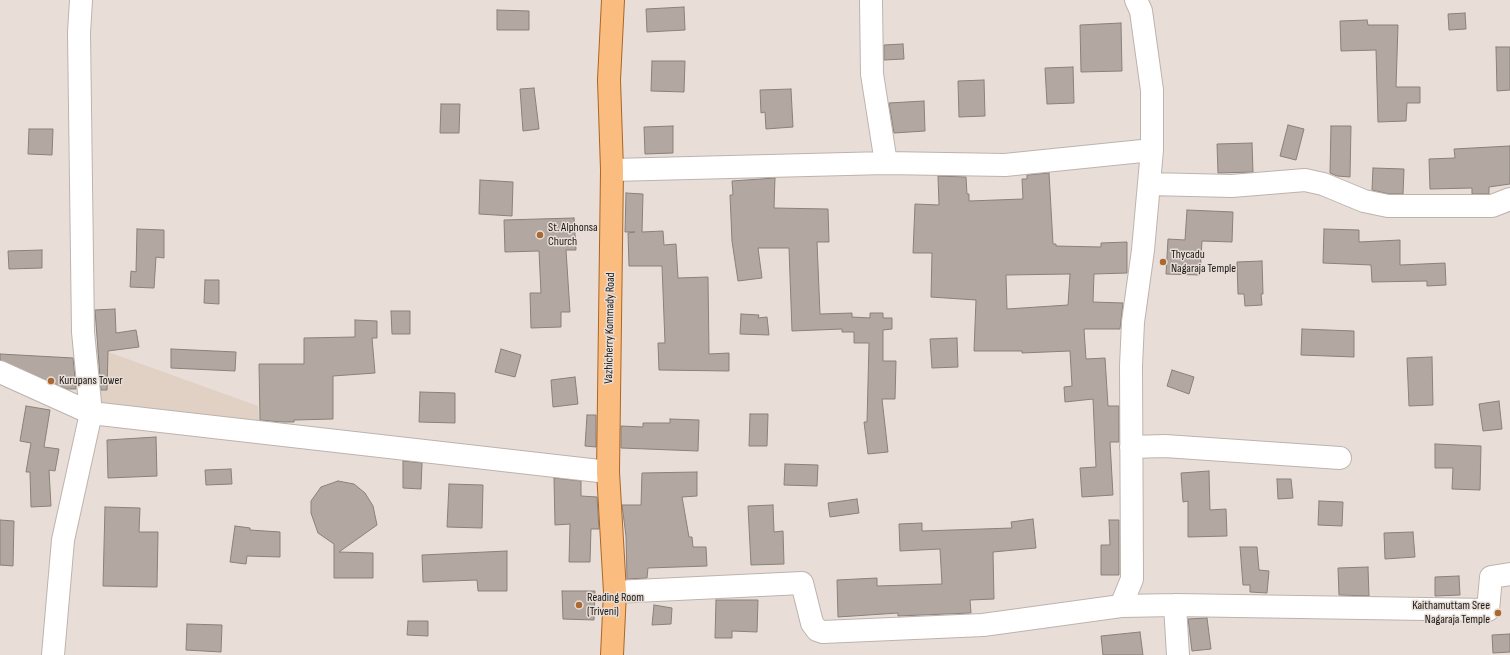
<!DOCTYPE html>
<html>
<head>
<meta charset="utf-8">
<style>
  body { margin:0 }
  canvas { display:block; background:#e8ded7 }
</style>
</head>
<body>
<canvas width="1510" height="655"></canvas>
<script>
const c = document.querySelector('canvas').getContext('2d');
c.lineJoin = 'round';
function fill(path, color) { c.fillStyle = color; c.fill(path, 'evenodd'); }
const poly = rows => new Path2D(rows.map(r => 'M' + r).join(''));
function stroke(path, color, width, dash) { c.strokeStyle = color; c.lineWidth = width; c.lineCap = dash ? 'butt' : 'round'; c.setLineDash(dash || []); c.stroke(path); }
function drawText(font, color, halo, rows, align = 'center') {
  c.font = font + ' "Sofia Sans Condensed",sans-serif'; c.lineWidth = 3; c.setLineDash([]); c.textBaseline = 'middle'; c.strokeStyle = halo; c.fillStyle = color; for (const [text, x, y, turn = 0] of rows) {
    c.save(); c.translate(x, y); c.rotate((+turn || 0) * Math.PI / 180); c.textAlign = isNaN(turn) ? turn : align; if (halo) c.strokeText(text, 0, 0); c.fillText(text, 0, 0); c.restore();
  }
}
fill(poly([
  [86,344,258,406,260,434,94,418]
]), '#e1d1c5');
const building = poly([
  [684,7,685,30,647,32,646,9,684,7],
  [497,10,529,11,529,30,497,30,497,10],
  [1465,13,1466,29,1449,30,1448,14,1465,13],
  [1367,20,1368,25,1398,25,1396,87,1420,87,1420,103,1407,103,1406,121,1378,122,1376,50,1341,51,1340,21,1367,20],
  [1121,23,1122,71,1081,72,1080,25,1121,23],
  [903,44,904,59,884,60,884,45,903,44],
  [1496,47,1510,47,1510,90,1497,91,1496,47],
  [652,61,685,61,684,92,651,91,652,61],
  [1073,67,1074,103,1047,104,1045,68,1073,67],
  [984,80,985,116,959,117,958,81,984,80],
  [534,88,539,129,523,131,520,89,534,88],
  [791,89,793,127,766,129,765,112,761,113,760,90,791,89],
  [924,101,925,131,894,133,889,103,924,101],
  [441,104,460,104,459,133,440,133,441,104],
  [1288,125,1304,129,1296,160,1280,156,1288,125],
  [673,126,673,153,645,154,644,127,673,126],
  [1331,126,1351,126,1350,177,1337,176,1330,173,1331,126],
  [29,129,53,129,52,155,28,154,29,129],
  [1252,143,1253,172,1218,173,1217,144,1252,143],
  [1510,146,1510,184,1489,187,1489,194,1472,194,1472,188,1430,189,1429,159,1455,158,1454,149,1510,146],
  [1373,168,1404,169,1403,194,1389,194,1372,190,1373,168],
  [1049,173,1053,244,1056,244,1056,246,1101,247,1101,243,1127,242,1127,273,1094,274,1093,302,1123,303,1120,329,1084,329,1086,359,1105,358,1108,406,1119,406,1119,442,1110,442,1113,495,1082,497,1080,468,1096,467,1093,399,1065,402,1064,387,1072,386,1070,351,1022,353,1022,351,974,351,976,300,931,297,932,253,913,253,915,204,939,205,938,176,966,177,967,194,969,194,969,201,1023,199,1022,179,1027,179,1027,175,1049,173],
  [1070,274,1068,305,1007,309,1006,275,1070,274],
  [775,178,774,208,828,209,829,242,817,242,820,314,852,313,852,317,870,318,870,313,883,313,883,318,892,318,892,329,883,330,883,361,896,361,895,399,882,399,888,452,868,454,864,422,867,422,869,343,854,343,854,332,842,332,842,329,792,331,789,248,758,248,762,278,738,281,732,241,730,195,733,195,732,181,775,178],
  [480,180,513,182,512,216,479,214,480,180],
  [626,193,643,194,642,232,663,231,664,245,676,244,678,278,708,277,709,354,729,353,729,371,659,370,658,343,665,343,662,266,629,266,628,233,635,232,625,232,626,193],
  [1187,210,1233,212,1232,242,1202,241,1200,275,1166,274,1168,239,1185,240,1187,210],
  [574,218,576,250,566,250,570,312,561,312,561,327,531,328,530,293,541,293,539,251,505,252,504,220,574,218],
  [137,229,164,230,164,258,156,257,154,288,130,287,131,271,136,272,137,229],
  [1324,229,1359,230,1359,242,1400,240,1400,265,1445,263,1446,285,1427,286,1427,281,1372,282,1371,265,1323,263,1324,229],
  [42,250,42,268,9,269,8,251,42,250],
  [1262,261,1263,294,1261,294,1262,305,1245,306,1244,294,1238,294,1237,262,1262,261],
  [205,280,219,280,219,304,204,303,205,280],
  [115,309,116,333,136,330,139,347,108,351,107,390,101,390,95,310,115,309],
  [391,311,410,311,410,334,392,334,391,311],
  [741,314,759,315,758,318,767,317,769,335,740,334,741,314],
  [355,320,377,321,377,338,372,338,375,373,333,376,333,419,294,420,294,422,282,422,260,420,259,364,304,364,304,338,355,337,355,320],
  [1302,329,1354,331,1354,357,1301,355,1302,329],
  [957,338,958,367,932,368,930,339,957,338],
  [171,349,236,352,235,371,171,368,171,349],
  [501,349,521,355,515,377,495,372,501,349],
  [0,354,73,358,76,389,67,389,0,360,0,354],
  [1432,357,1433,405,1409,406,1407,358,1432,357],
  [1172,370,1194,377,1189,394,1167,386,1172,370],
  [575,377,578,404,553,407,551,380,575,377],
  [420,392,455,393,455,423,419,422,420,392],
  [1499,401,1502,429,1483,431,1479,404,1499,401],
  [26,406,50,410,44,447,59,449,55,471,49,470,51,506,31,507,30,472,26,472,31,443,20,441,26,406],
  [750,414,768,414,767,446,749,446,750,414],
  [587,415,596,415,596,447,585,446,587,415],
  [670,419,699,420,698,451,621,448,621,426,643,427,643,423,670,423,670,419],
  [156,437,157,476,108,478,107,440,156,437],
  [1435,444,1481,446,1480,490,1452,489,1453,468,1435,468,1435,444],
  [403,461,422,463,421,489,403,488,403,461],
  [785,464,818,465,817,486,784,485,785,464],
  [231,469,232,484,206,485,205,470,231,469],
  [1209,471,1210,510,1226,509,1227,536,1188,537,1188,501,1183,502,1181,473,1209,471],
  [697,472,697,496,682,497,689,537,692,537,693,547,706,547,707,566,648,568,647,578,627,579,626,536,622,505,641,505,642,473,697,472],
  [554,478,581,481,581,496,597,497,599,529,591,529,590,562,569,562,570,524,555,525,554,478],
  [1277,479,1291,479,1293,498,1278,499,1277,479],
  [338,481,354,484,365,493,373,506,377,525,339,552,373,553,373,578,334,578,334,544,318,533,311,513,311,501,321,487,338,481],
  [449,484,483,485,482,528,447,527,449,484],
  [857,499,859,513,830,517,828,503,857,499],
  [1319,501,1343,502,1342,526,1318,525,1319,501],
  [773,505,774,532,783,531,784,564,751,565,748,506,773,505],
  [105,507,140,508,139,532,158,532,157,587,103,586,105,507],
  [1033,519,1036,548,993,552,994,599,970,600,971,613,898,616,898,613,838,617,837,580,877,578,877,586,942,584,940,549,900,551,899,524,922,523,922,531,1012,528,1011,522,1033,519],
  [0,520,14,521,13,566,0,565,0,520],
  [1109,520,1119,520,1119,575,1101,575,1101,545,1110,545,1109,520],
  [235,526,250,528,250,530,280,532,280,557,247,556,246,564,230,562,235,526],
  [1413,532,1415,557,1385,559,1384,533,1413,532],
  [1240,547,1257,547,1259,570,1269,571,1267,593,1250,592,1250,585,1243,585,1240,547],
  [507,551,507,591,478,591,477,580,423,582,422,555,507,551],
  [1368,567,1369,596,1339,595,1338,568,1368,567],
  [1459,576,1460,595,1435,596,1435,577,1459,576],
  [562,591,595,591,594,620,563,619,562,591],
  [716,600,758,600,757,632,732,631,732,638,715,638,716,600],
  [654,605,672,608,671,624,652,625,654,605],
  [1207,618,1211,649,1192,651,1188,619,1207,618],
  [408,621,428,621,428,636,407,635,408,621],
  [187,624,222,625,221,652,186,650,187,624],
  [1140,632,1143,655,1103,655,1101,636,1140,632],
  [1510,634,1510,652,1493,653,1492,635,1510,634]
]);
fill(building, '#b2a8a1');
stroke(building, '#8a817b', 1);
const minor = poly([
  [871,0,872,74,886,163],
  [612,170,886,163,1005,165,1152,150],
  [1149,184,1232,186,1305,180,1323,184,1364,201,1388,206,1492,206,1510,199],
  [0,372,91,413,608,472],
  [1131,447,1165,446,1340,458],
  [615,592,802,583,812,623,817,630,823,632,983,625,1121,606,1132,579,1131,366,1133,322,1143,250,1152,150,1152,90,1141,11,1136,0],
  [1175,605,1178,655],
  [1121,606,1175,605,1488,610,1491,577,1510,574],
  [53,655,63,540,91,413,83,332,79,33,81,0]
]);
const major = poly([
  [612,655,615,592,608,472,612,170,609,80,613,0]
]);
stroke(minor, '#bdb3ac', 24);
stroke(major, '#ab6623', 24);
stroke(minor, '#fff', 22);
stroke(major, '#fbbc80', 22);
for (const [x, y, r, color] of [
  [540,235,4,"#aa6933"],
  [1163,262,4,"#aa6933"],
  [51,381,4,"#aa6933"],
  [579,605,4,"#aa6933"],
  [1498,613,4,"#aa6933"]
]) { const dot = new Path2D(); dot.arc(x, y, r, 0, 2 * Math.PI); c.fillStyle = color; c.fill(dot); stroke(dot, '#e8ded7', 1.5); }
drawText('12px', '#1a1714', '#e8ded7', [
  ["St. Alphonsa",548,228],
  ["Church",548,242],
  ["Thycadu",1171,255],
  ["Nagaraja Temple",1171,269],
  ["Kurupans Tower",59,381],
  ["Reading Room",587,598],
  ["(Triveni)",587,612],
  ["Kaithamuttam Sree",1490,606,"right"],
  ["Nagaraja Temple",1490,620,"right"]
], 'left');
drawText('12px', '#1a1714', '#e8ded7', [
  ["Vazhicherry Kommady Road",610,328,-89]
]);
</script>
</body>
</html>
